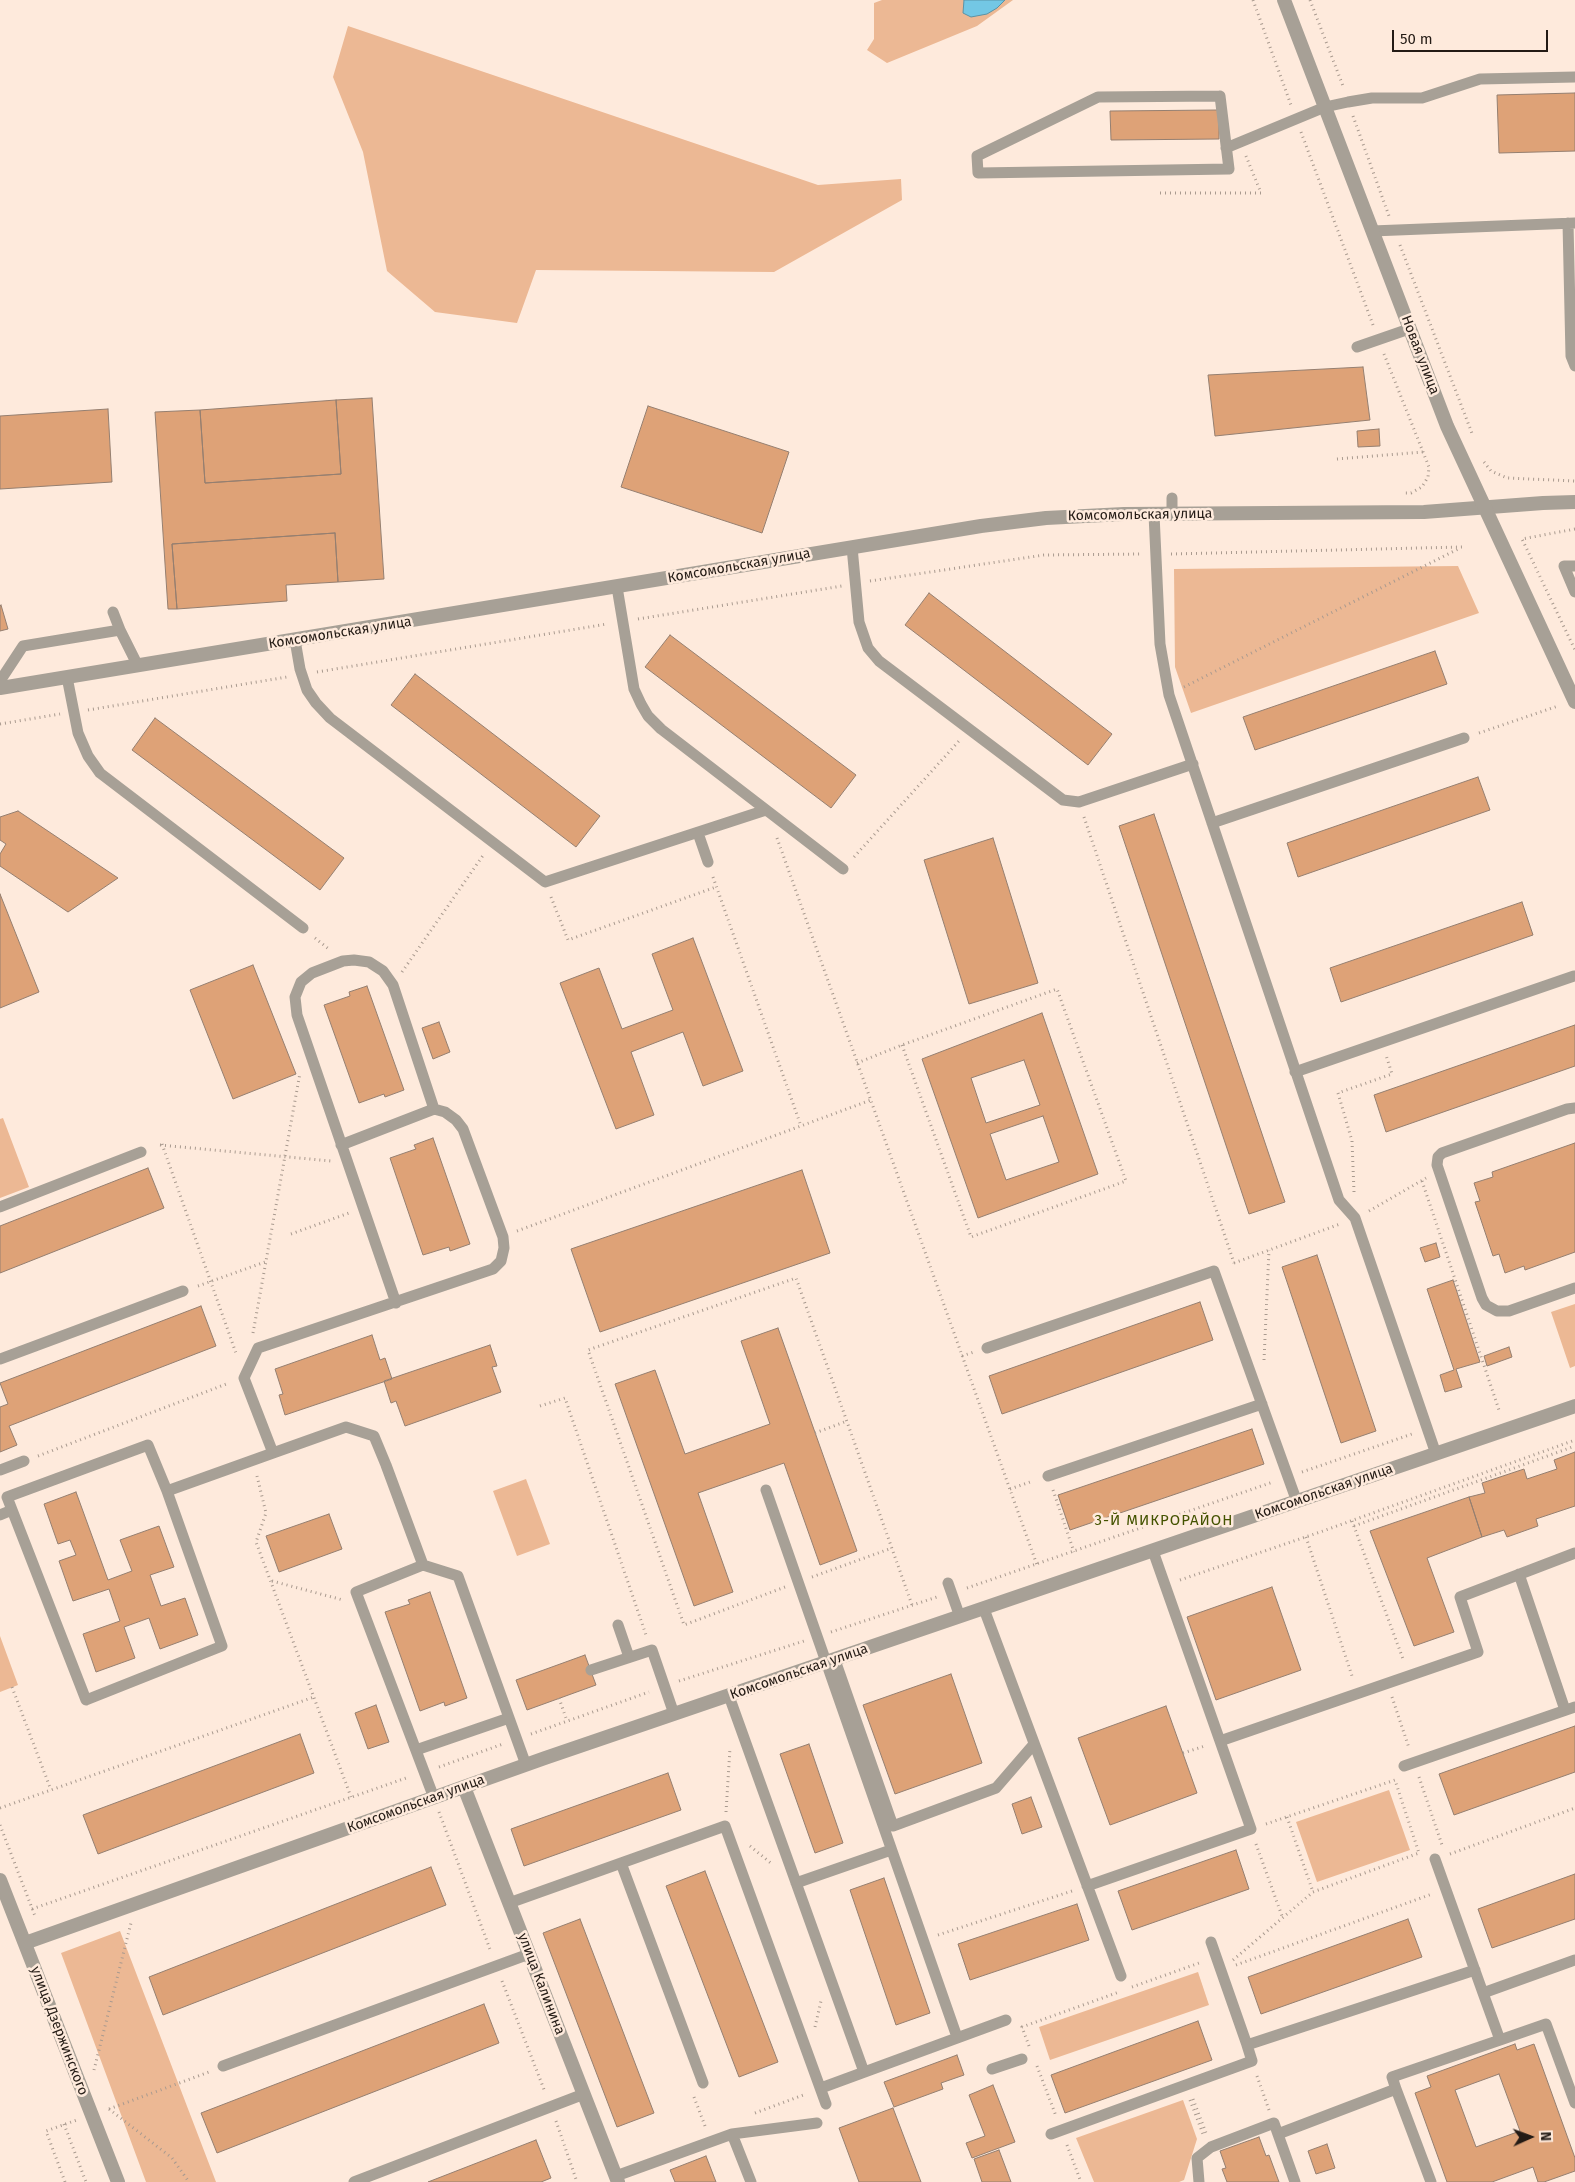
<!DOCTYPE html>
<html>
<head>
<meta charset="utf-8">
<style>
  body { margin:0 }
  #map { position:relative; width:1575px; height:2182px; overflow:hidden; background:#feeadc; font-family:"Fira Sans",sans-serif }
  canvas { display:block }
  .north { position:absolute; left:1505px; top:2112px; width:50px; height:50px; -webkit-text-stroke:4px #feeadc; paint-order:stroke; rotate:88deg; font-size:14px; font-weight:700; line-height:20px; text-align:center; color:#241b15 }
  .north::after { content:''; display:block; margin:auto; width:18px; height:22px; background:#241b15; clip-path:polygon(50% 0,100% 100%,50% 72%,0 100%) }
  .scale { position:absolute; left:1392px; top:30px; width:156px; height:22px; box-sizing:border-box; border:2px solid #241b15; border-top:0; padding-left:6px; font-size:15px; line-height:18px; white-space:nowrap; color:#241b15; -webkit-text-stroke:4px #feeadc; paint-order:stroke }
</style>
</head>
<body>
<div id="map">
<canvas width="1575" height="2182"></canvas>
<div class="north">N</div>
<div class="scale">50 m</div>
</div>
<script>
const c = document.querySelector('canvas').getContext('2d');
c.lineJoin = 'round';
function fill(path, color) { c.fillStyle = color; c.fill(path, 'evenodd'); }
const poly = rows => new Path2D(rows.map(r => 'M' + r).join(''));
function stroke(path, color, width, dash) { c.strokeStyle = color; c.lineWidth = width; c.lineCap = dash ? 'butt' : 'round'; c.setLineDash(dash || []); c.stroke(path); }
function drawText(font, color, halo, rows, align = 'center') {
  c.font = font + ' "Fira Sans",sans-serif'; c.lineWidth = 5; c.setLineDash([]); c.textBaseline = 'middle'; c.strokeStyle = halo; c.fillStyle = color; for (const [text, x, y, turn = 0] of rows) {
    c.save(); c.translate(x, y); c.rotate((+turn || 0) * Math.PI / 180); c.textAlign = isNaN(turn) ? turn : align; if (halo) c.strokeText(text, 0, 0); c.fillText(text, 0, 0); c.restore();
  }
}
fill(poly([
  [882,0,1013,0,977,26,887,63,867,50,874,39,874,3],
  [348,26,818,185,901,179,902,200,774,272,536,270,517,323,435,312,387,271,363,152,333,77],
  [1458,566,1479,613,1191,713,1175,667,1174,569],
  [3,1118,29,1187,0,1198,0,1119],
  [1575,1304,1575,1366,1570,1368,1551,1312],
  [526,1479,550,1544,517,1556,493,1491],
  [0,1636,18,1685,0,1692],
  [1389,1790,1410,1850,1317,1882,1296,1822],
  [120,1931,216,2182,146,2182,61,1953],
  [1198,1972,1209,2005,1050,2060,1039,2027],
  [1183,2100,1197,2139,1184,2180,1179,2182,1094,2182,1076,2138]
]), '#ecb894');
const water = poly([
  [964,0,1005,0,997,8,987,14,971,17,963,13,964,0]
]);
fill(water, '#73c7e4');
stroke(water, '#5b93a6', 1);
const building = poly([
  [1575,93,1575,151,1499,153,1497,95,1575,93],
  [1219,110,1219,139,1111,140,1110,111,1219,110],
  [1363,367,1370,420,1215,436,1208,375,1363,367],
  [372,398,384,579,338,582,335,533,172,544,177,609,168,609,155,412,200,410,205,483,341,474,336,400,372,398],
  [336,400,341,474,205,483,200,410,336,400],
  [648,406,789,452,762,533,621,487,648,406],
  [108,409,112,482,0,489,0,416,108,409],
  [1379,429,1380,446,1358,447,1357,431,1379,429],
  [335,533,338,582,286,585,287,601,177,609,172,544,335,533],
  [929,593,1112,734,1088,765,905,625,929,593],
  [1,605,8,629,0,631,0,606,1,605],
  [670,635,856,775,831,808,645,667,670,635],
  [1435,651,1447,684,1255,750,1243,717,1435,651],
  [415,674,600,816,576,847,391,705,415,674],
  [155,718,344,858,320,890,132,750,155,718],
  [1478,777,1490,810,1298,877,1287,843,1478,777],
  [18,811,118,878,68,912,0,866,0,854,6,844,0,840,0,817,18,811],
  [1154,814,1285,1202,1249,1214,1119,826,1154,814],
  [993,838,1038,983,969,1004,924,860,993,838],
  [0,894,39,992,0,1008,0,894],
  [1522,902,1533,935,1341,1002,1330,968,1522,902],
  [693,938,743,1071,703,1086,683,1032,631,1052,654,1115,616,1129,560,983,599,968,622,1029,673,1010,652,954,693,938],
  [253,965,296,1074,233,1099,190,990,253,965],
  [367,986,404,1090,385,1097,384,1094,359,1103,324,1005,350,996,349,992,367,986],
  [1042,1013,1098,1174,978,1218,922,1059,1042,1013],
  [1024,1060,1040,1105,986,1123,971,1078,1024,1060],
  [1043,1116,1059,1162,1006,1180,990,1134,1043,1116],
  [439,1022,450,1052,433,1059,422,1028,439,1022],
  [1575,1025,1575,1066,1386,1132,1374,1095,1575,1025],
  [433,1138,470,1244,450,1251,449,1247,423,1255,390,1158,416,1149,414,1145,433,1138],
  [1575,1143,1575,1252,1525,1270,1524,1266,1505,1273,1499,1254,1493,1256,1475,1202,1480,1201,1474,1183,1493,1177,1492,1172,1575,1143],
  [148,1168,164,1208,0,1273,0,1226,148,1168],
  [802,1170,830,1253,600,1332,571,1249,802,1170],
  [1436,1243,1440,1257,1425,1262,1420,1248,1436,1243],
  [1317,1255,1376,1431,1341,1443,1282,1267,1317,1255],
  [1453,1280,1480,1362,1456,1369,1462,1387,1445,1392,1440,1375,1454,1370,1427,1289,1453,1280],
  [1200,1302,1213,1340,1002,1414,989,1376,1200,1302],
  [201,1306,216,1346,9,1426,17,1445,0,1452,0,1407,8,1404,0,1383,201,1306],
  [778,1328,857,1551,820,1565,784,1463,698,1493,733,1592,694,1606,615,1384,655,1370,685,1454,770,1424,741,1341,778,1328],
  [372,1335,380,1360,385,1358,392,1379,285,1415,279,1395,283,1394,275,1369,372,1335],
  [490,1345,497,1366,492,1367,501,1392,405,1426,396,1401,391,1403,384,1381,490,1345],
  [1509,1347,1512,1357,1487,1366,1484,1356,1509,1347],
  [1252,1429,1264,1464,1070,1530,1058,1495,1252,1429],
  [1575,1452,1575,1506,1536,1519,1538,1526,1507,1537,1504,1530,1482,1537,1469,1497,1485,1493,1482,1483,1524,1469,1527,1479,1557,1469,1554,1460,1575,1452],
  [76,1492,108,1580,132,1571,120,1540,159,1526,174,1567,150,1575,161,1606,185,1598,198,1635,160,1649,149,1618,124,1627,135,1658,96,1672,83,1634,120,1621,109,1589,73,1601,59,1561,76,1555,70,1540,58,1544,44,1504,76,1492],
  [1469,1497,1482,1537,1427,1558,1454,1632,1414,1646,1370,1531,1469,1497],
  [329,1514,342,1549,279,1572,266,1536,329,1514],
  [1272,1587,1301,1670,1216,1700,1187,1617,1272,1587],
  [430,1592,467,1698,445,1706,444,1702,420,1711,385,1612,410,1604,408,1600,430,1592],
  [585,1655,596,1685,527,1710,516,1680,585,1655],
  [951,1674,982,1763,895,1794,863,1705,951,1674],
  [376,1705,389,1742,368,1749,355,1713,376,1705],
  [1166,1706,1197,1793,1110,1825,1078,1738,1166,1706],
  [1575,1726,1575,1772,1454,1815,1439,1774,1575,1726],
  [300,1734,314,1773,98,1854,83,1815,300,1734],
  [809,1744,843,1843,815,1853,780,1754,809,1744],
  [668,1773,681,1810,524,1866,511,1829,668,1773],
  [1031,1797,1042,1827,1022,1834,1012,1804,1031,1797],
  [1236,1850,1249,1889,1132,1930,1118,1891,1236,1850],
  [431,1867,446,1905,163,2015,149,1977,431,1867],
  [705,1871,778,2062,739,2077,666,1886,705,1871],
  [1575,1874,1575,1919,1492,1948,1478,1909,1575,1874],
  [884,1878,930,2013,896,2025,850,1890,884,1878],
  [1077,1904,1089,1940,970,1980,958,1944,1077,1904],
  [580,1919,654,2113,617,2127,543,1933,580,1919],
  [1408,1919,1422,1957,1261,2014,1248,1977,1408,1919],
  [484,2004,499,2043,217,2153,201,2113,484,2004],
  [1198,2021,1212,2060,1065,2113,1051,2075,1198,2021],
  [1515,2044,1517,2050,1534,2044,1575,2158,1575,2171,1544,2182,1538,2182,1533,2167,1492,2182,1447,2182,1415,2093,1431,2087,1427,2076,1515,2044],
  [1499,2074,1520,2131,1476,2147,1455,2090,1499,2074],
  [957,2055,964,2075,941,2083,943,2089,894,2107,884,2082,957,2055],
  [993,2085,1015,2142,972,2158,966,2143,985,2136,969,2095,993,2085],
  [893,2108,921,2182,859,2182,839,2128,893,2108],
  [1259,2137,1266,2156,1269,2155,1279,2182,1227,2182,1222,2169,1226,2168,1220,2151,1259,2137],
  [536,2140,551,2178,541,2182,428,2182,536,2140],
  [1327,2144,1335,2168,1316,2174,1308,2151,1327,2144],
  [999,2150,1011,2182,982,2182,974,2159,999,2150],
  [706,2156,716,2182,675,2182,670,2170,706,2156]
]);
fill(building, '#dea277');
stroke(building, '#957f70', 1);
stroke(poly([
  [1253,0,1291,105],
  [1310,0,1343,86],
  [1353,116,1389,216],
  [1301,132,1373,325],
  [1160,193,1261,193,1246,156],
  [1400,245,1473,436],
  [1384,354,1429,467,1428,477,1422,487,1411,493,1405,493],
  [1337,459,1423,452],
  [1484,462,1491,471,1507,478,1575,481],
  [1575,529,1522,539,1575,650],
  [1171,554,1462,547],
  [870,581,1044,555,1142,554],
  [638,619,842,586],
  [317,672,607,624],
  [1184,687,1460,548],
  [88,710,287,677],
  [0,724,60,714],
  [1479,733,1558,706],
  [1084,817,1234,1263],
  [777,838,1037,1565],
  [854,857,959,741],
  [713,877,801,1126],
  [551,897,568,940,716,887],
  [315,938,330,950],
  [402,972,484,854],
  [857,1063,902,1045,1057,989,1126,1181,971,1237,902,1045],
  [162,1144,237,1356],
  [160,1145,331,1161],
  [1422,1181,1500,1413],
  [1354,1192,1352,1141,1338,1093,1392,1074,1386,1055],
  [1369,1211,1426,1178],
  [517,1231,871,1100],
  [291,1234,349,1213],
  [1234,1263,1340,1224],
  [198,1286,265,1262],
  [253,1333,300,1073],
  [962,1356,974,1352],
  [1264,1360,1269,1250],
  [540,1406,565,1398,646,1635],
  [815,1433,847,1421],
  [38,1456,229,1383],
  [1302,1472,1412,1434],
  [257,1476,266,1513,256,1542,351,1797],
  [1010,1489,1033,1481],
  [1053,1490,1074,1552],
  [1352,1521,1403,1659],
  [1354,1526,1575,1446],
  [1306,1537,1353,1679],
  [812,1577,892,1548],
  [1180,1580,1323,1531,1575,1440],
  [272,1581,343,1600],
  [785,1587,684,1625,588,1350,796,1278,912,1605],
  [967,1588,1273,1482],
  [831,1632,937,1597],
  [679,1681,804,1641],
  [12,1687,51,1790],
  [1392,1697,1409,1748],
  [559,1698,567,1721],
  [531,1734,649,1692],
  [1183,1753,1205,1746],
  [439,1767,503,1744],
  [1419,1777,1442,1845],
  [0,1808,314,1697],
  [439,1812,491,1952],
  [726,1812,730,1748],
  [1287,1817,1313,1892],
  [1266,1824,1395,1780],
  [0,1825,35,1916],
  [1256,1844,1282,1916],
  [750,1846,772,1864],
  [1450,1854,1575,1808],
  [32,1909,409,1777],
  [938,1935,1072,1891],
  [1233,1960,1313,1892,1419,1853,1395,1780],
  [1236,1965,1432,1894],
  [502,1981,545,2092],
  [1132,1987,1202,1962],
  [815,2027,821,2001],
  [1029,2046,1022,2027,1119,1992],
  [1037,2066,1056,2116],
  [94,2070,131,1923],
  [1257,2076,1269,2110],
  [694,2097,705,2126],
  [1193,2099,1206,2133],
  [1190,2100,1203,2134],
  [109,2109,209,2072],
  [109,2109,172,2158,189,2182],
  [755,2113,806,2094],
  [556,2121,577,2182],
  [64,2124,86,2182],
  [1067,2145,1081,2182],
  [65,2182,46,2131,77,2120]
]), '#a99a8f', 3, [1, 4]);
stroke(poly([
  [1220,96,1229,169,978,173,977,156,1098,97,1220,96],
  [1226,148,1325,107,1348,102,1372,98,1422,98,1480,79,1575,77],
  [1568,223,1571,356,1575,366],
  [1372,231,1575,223],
  [1357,347,1409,329],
  [1154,514,1160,644,1169,695,1339,1200,1355,1218,1436,1454],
  [1172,514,1172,498],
  [852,547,859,622,868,648,879,661,1063,800,1079,802,1193,764],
  [1575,566,1564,566,1575,592],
  [617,587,634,689,641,704,648,716,661,729,843,869],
  [113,612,120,630,138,666],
  [295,640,300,669,307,690,316,703,330,718,545,882,766,810],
  [67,677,78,733,88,756,100,773,303,928],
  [0,681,23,646,120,630],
  [1212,823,1464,738],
  [698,833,708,862],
  [1295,1072,1574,976],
  [1575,1108,1567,1109,1442,1153,1438,1157,1437,1165,1482,1298,1486,1305,1497,1311,1509,1311,1575,1288],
  [341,1145,434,1109,445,1112,456,1120,463,1129,503,1237,504,1248,501,1261,493,1269,258,1348,244,1378,273,1453,346,1427,374,1436,386,1465,423,1565],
  [0,1207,141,1152],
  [396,1303,297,1015,295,997,301,982,312,973,343,961,354,960,369,962,383,971,393,985,434,1109],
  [987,1348,1214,1271,1297,1502],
  [0,1359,183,1291],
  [0,1470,24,1461],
  [1048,1476,1262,1404],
  [766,1490,957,2037],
  [167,1491,148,1445,7,1497,86,1700,222,1646,167,1491,273,1453],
  [0,1515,12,1510],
  [1519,1574,1565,1710],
  [948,1583,960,1617],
  [984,1609,1121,1976],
  [618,1625,629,1657],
  [835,1660,893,1826,996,1788,1034,1744],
  [591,1670,652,1650,674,1714],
  [729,1696,864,2072],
  [1220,1741,1478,1652,1460,1597,1575,1553],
  [416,1750,509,1718],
  [1404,1766,1575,1707],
  [434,1798,356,1592,423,1565,458,1576,526,1765],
  [1435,1859,1483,1993,1575,1960],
  [621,1863,703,2083],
  [796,1883,891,1850],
  [1087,1886,1251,1829,1153,1551],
  [509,1903,725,1826,826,2104],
  [1211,1942,1247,2045,1475,1970],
  [1500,2040,1546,2024,1575,2103],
  [223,2066,529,1954],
  [992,2069,1022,2059],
  [821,2088,1006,2020],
  [1396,2089,1392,2077,1500,2040,1483,1993],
  [732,2134,751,2182],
  [1051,2134,1252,2061,1247,2045],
  [1278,2134,1396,2089,1431,2182],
  [616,2176,732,2134,817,2123],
  [354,2182,584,2094],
  [1199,2182,1197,2158,1211,2147,1274,2123,1295,2182]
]), '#a7a096', 11);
stroke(poly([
  [0,688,981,526,1046,518,1124,514,1424,512,1543,503,1575,502],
  [464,1787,618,2182],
  [0,1880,118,2182],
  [25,1943,545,1758,1575,1406]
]), '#a7a096', 14);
stroke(poly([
  [1284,0,1447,426,1575,702]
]), '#a7a096', 14);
drawText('14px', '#241b15', '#feeadc', [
  ["Новая улица",1420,355,69],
  ["Комсомольская улица",1140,515,-1],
  ["Комсомольская улица",739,566,-10],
  ["Комсомольская улица",340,633,-9],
  ["Комсомольская улица",1324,1492,-19],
  ["Комсомольская улица",799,1672,-19],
  ["Комсомольская улица",416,1804,-20],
  ["улица Калинина",541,1984,69],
  ["улица Дзержинского",59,2031,69]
]);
c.letterSpacing = '1px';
drawText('15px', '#445300', '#feeadc', [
  ["3-Й МИКРОРАЙОН",1164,1521]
]);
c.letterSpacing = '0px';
</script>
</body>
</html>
